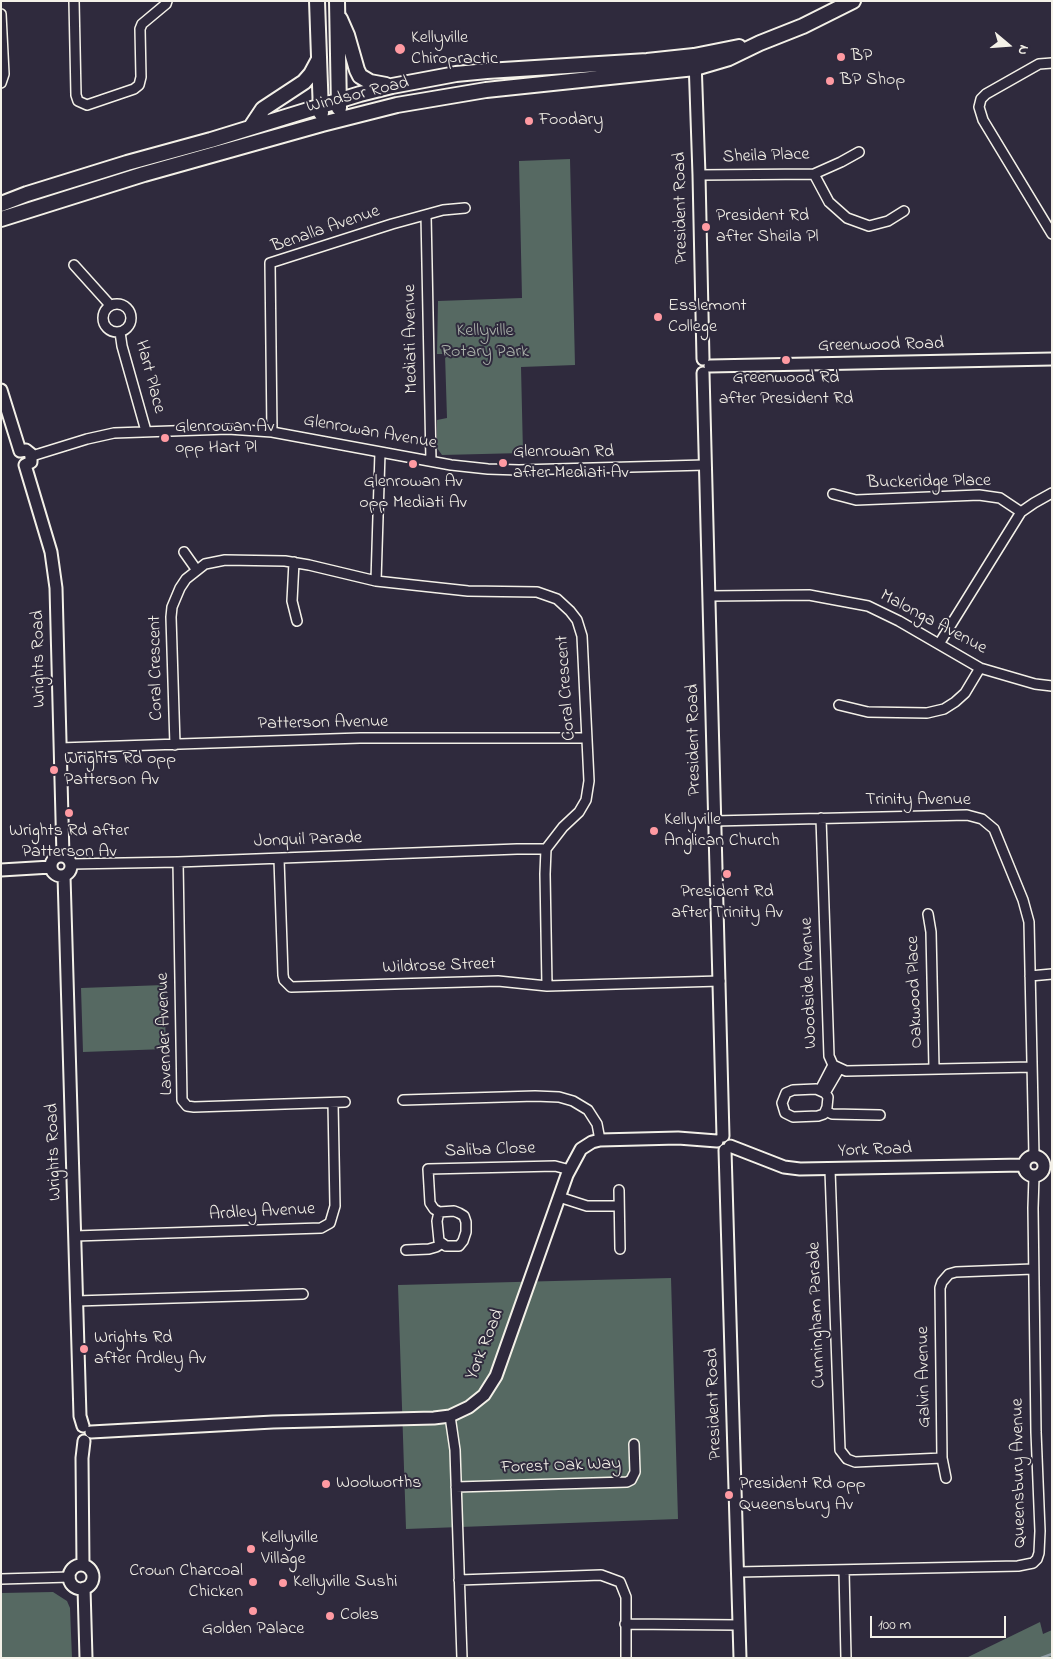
<!DOCTYPE html>
<html>
<head>
<meta charset="utf-8">
<style>
  body { margin:0 }
  #map { position:relative; width:1053px; height:1659px; overflow:hidden; background:#2f2a3d; font-family:"Indie Flower",sans-serif }
  canvas { display:block }
  .frame { position:absolute; inset:0; border:2px solid #f4f1e8; pointer-events:none }
  .north { position:absolute; left:983px; top:20px; width:50px; height:50px; -webkit-text-stroke:4px #2f2a3d; paint-order:stroke; rotate:108deg; font-size:14px; font-weight:700; line-height:20px; text-align:center; color:#f4f1e8 }
  .north::after { content:''; display:block; margin:auto; width:18px; height:22px; background:#f4f1e8; clip-path:polygon(50% 0,100% 100%,50% 72%,0 100%) }
  .scale { position:absolute; left:870px; top:1616px; width:136px; height:22px; box-sizing:border-box; border:2px solid #f4f1e8; border-top:0; padding-left:6px; font-size:15px; line-height:18px; white-space:nowrap; color:#f4f1e8; -webkit-text-stroke:4px #2f2a3d; paint-order:stroke }
</style>
</head>
<body>
<div id="map">
<canvas width="1053" height="1659"></canvas>
<div class="frame"></div>
<div class="north">N</div>
<div class="scale">100 m</div>
</div>
<script>
const c = document.querySelector('canvas').getContext('2d');
c.lineJoin = 'round';
function fill(path, color) { c.fillStyle = color; c.fill(path, 'evenodd'); }
const poly = rows => new Path2D(rows.map(r => 'M' + r).join(''));
function stroke(path, color, width, dash) { c.strokeStyle = color; c.lineWidth = width; c.lineCap = dash ? 'butt' : 'round'; c.setLineDash(dash || []); c.stroke(path); }
function drawText(font, color, halo, rows, align = 'center') {
  c.font = font + ' "Indie Flower",sans-serif'; c.lineWidth = 4; c.setLineDash([]); c.textBaseline = 'middle'; c.strokeStyle = halo; c.fillStyle = color; for (const [text, x, y, turn = 0] of rows) {
    c.save(); c.translate(x, y); c.rotate((+turn || 0) * Math.PI / 180); c.textAlign = isNaN(turn) ? turn : align; if (halo) c.strokeText(text, 0, 0); c.fillText(text, 0, 0); c.restore();
  }
}
fill(poly([
  [570,159,575,365,521,367,523,453,442,455,437,448,437,420,447,418,445,354,437,354,438,301,522,298,519,161],
  [164,985,166,1049,83,1052,81,988],
  [671,1278,678,1519,406,1529,398,1285],
  [53,1592,67,1601,70,1608,72,1658,1,1658,1,1593],
  [1040,1622,1043,1634,1052,1630,1052,1658,966,1658]
]), '#566962');
stroke(poly([
  [1041,1658,1052,1654]
]), '#8f9ca4', 2.5);
const minor = poly([
  [74,1,76,95,78,101,87,105,134,89,139,85,141,77,140,29,142,24,166,4,167,1],
  [1,14,4,74,1,83],
  [1052,63,1039,64,986,94,981,99,979,107,983,120,1052,234],
  [814,174,829,202,847,218,869,226,888,221,904,211],
  [699,175,814,174,841,162,859,152],
  [426,215,431,461],
  [74,265,110,305],
  '103 318a14 14 0 1 1 28 0a14 14 0 1 1-28 0Z',
  [120,332,122,346,146,431],
  [272,432,270,263,392,224,443,210,465,208],
  [32,456,87,439,114,433,228,429,272,432,451,465,488,469,519,470,705,465],
  [833,494,856,500,979,495,1000,498,1021,512],
  [184,552,196,569],
  [294,562,292,601,297,621],
  [376,581,380,452],
  [709,596,809,595,868,606,899,621,980,668,1035,684,1052,686],
  [939,644,1021,512,1034,503,1052,493],
  [839,705,868,712,927,713,944,709,955,702,965,693,980,668],
  [175,745,171,617,172,607,180,588,186,579,205,564,225,560,285,561,309,565,376,581,468,591,537,592,557,599,570,611,577,620,582,636,589,781,586,800,579,812,563,827,546,849,545,874,547,986],
  [60,748,360,738,586,738],
  [821,818,829,1056,833,1065,846,1071,1032,1067],
  [714,821,967,815,982,819,994,829,1023,900,1029,922,1034,1156],
  [279,859,283,975,284,980,291,987,498,981,547,986,720,981],
  [178,862,182,1100,187,1106,194,1107,345,1102],
  [71,864,178,862,517,849,546,849],
  [928,914,931,932,934,1068],
  [1030,976,1052,974],
  [816,1089,825,1093,828,1097,827,1107,824,1114,818,1116,793,1117,785,1113,782,1103,786,1093,793,1090,816,1089],
  [820,1090,833,1065],
  [825,1093,839,1069],
  [403,1100,535,1096,559,1097,573,1101,588,1110,597,1124,600,1140],
  [826,1111,832,1114,880,1115],
  [830,1170,840,1450,847,1459,855,1462,942,1458],
  [619,1190,620,1249],
  [559,1197,587,1206,619,1206],
  [439,1212,437,1221,439,1241,446,1246,459,1246,463,1241,466,1232,466,1222,464,1216,459,1213,454,1211,439,1212,434,1209,430,1203,428,1169,555,1166,570,1170],
  [75,1236,321,1228,330,1223,335,1206,333,1103],
  [406,1250,429,1249,436,1247,441,1244],
  [76,1301,303,1294],
  [450,1416,455,1450,462,1658],
  [946,1478,942,1458,940,1288,942,1282,949,1274,956,1272,1033,1269],
  [456,1487,627,1482,631,1480,635,1472,634,1444],
  [844,1570,846,1658],
  [738,1572,1018,1566,1033,1563,1037,1559,1039,1553,1040,1531,1036,1432,1033,1208,1034,1176],
  [1,1579,70,1577],
  [459,1580,601,1575,620,1582,626,1597,626,1658],
  [625,1624,739,1625]
]);
const tertiary = poly([
  [695,60,699,175,703,359],
  [710,366,1052,359],
  [703,373,723,1136],
  [1,390,20,451],
  [20,451,26,450,31,454,31,462,25,465],
  [25,465,51,552,56,588,63,856],
  '51 866a10 10 0 1 1 20 0a10 10 0 1 1-20 0Z',
  [1,870,51,867],
  [64,876,80,1416,83,1426],
  [730,1146,784,1167,800,1169,1024,1165],
  [725,1150,740,1658],
  '1024 1166a10 10 0 1 1 20 0a10 10 0 1 1-20 0Z',
  [91,1432,273,1422,434,1418,450,1416,469,1407,484,1395,496,1376,567,1175,581,1149,592,1142,600,1140,678,1138,717,1141],
  [83,1565,82,1458,84,1441],
  '69 1577a12 12 0 1 1 24 0a12 12 0 1 1-24 0Z',
  [84,1588,86,1658]
]);
const primary = poly([
  [317,1,321,113],
  [337,1,339,108],
  [340,19,347,35,357,70,360,76,370,82,386,85],
  [251,127,263,109,304,82,311,74,318,61],
  [1,204,27,194,127,163,211,140,360,94,392,86,456,74,487,71,647,61,694,56,739,47],
  [1,219,144,174,322,124,397,105,486,90,695,68,729,58,760,43,803,26,853,1]
]);
stroke(minor, '#f4f1e8', 12);
stroke(tertiary, '#f4f1e8', 15);
stroke(primary, '#f4f1e8', 18);
stroke(minor, '#2f2a3d', 9);
stroke(tertiary, '#2f2a3d', 11);
stroke(primary, '#2f2a3d', 14);
for (const [x, y, r, color] of [
  [400,49,6,"#ff9aa2"],
  [841,57,5,"#ff9aa2"],
  [830,81,5,"#ff9aa2"],
  [529,121,5,"#ff9aa2"],
  [706,227,5,"#ff9aa2"],
  [658,317,5,"#ff9aa2"],
  [786,360,5,"#ff9aa2"],
  [165,438,5,"#ff9aa2"],
  [503,463,5,"#ff9aa2"],
  [413,464,5,"#ff9aa2"],
  [54,770,5,"#ff9aa2"],
  [69,813,5,"#ff9aa2"],
  [654,831,5,"#ff9aa2"],
  [727,874,5,"#ff9aa2"],
  [84,1349,5,"#ff9aa2"],
  [326,1484,5,"#ff9aa2"],
  [729,1495,5,"#ff9aa2"],
  [251,1549,5,"#ff9aa2"],
  [253,1582,5,"#ff9aa2"],
  [283,1583,5,"#ff9aa2"],
  [253,1611,5,"#ff9aa2"],
  [330,1616,5,"#ff9aa2"]
]) { const dot = new Path2D(); dot.arc(x, y, r, 0, 2 * Math.PI); c.fillStyle = color; c.fill(dot); stroke(dot, '#2f2a3d', 2); }
drawText('18px', '#f4f1e8', '#2f2a3d', [
  ["Kellyville",411,39],
  ["Chiropractic",411,60],
  ["BP",851,57],
  ["BP Shop",840,81],
  ["Foodary",539,121],
  ["President Rd",716,217],
  ["after Sheila Pl",716,238],
  ["Esslemont",668,307],
  ["College",668,328],
  ["Greenwood Rd",786,379,"center"],
  ["after President Rd",786,400,"center"],
  ["Glenrowan Av",175,428],
  ["opp Hart Pl",175,449],
  ["Glenrowan Rd",513,453],
  ["after Mediati Av",513,474],
  ["Glenrowan Av",413,483,"center"],
  ["opp Mediati Av",413,504,"center"],
  ["Wrights Rd opp",64,760],
  ["Patterson Av",64,781],
  ["Kellyville",664,821],
  ["Anglican Church",664,842],
  ["Wrights Rd after",69,832,"center"],
  ["Patterson Av",69,853,"center"],
  ["President Rd",727,893,"center"],
  ["after Trinity Av",727,914,"center"],
  ["Wrights Rd",94,1339],
  ["after Ardley Av",94,1360],
  ["Woolworths",336,1484],
  ["President Rd opp",739,1485],
  ["Queensbury Av",739,1506],
  ["Kellyville",261,1539],
  ["Village",261,1560],
  ["Crown Charcoal",243,1572,"right"],
  ["Chicken",243,1593,"right"],
  ["Kellyville Sushi",293,1583],
  ["Coles",340,1616],
  ["Golden Palace",253,1630,"center"]
], 'left');
drawText('18px', '#f4f1e8', '#2f2a3d', [
  ["Windsor Road",358,96,-14],
  ["Sheila Place",766,157,-2],
  ["President Road",682,208,-91],
  ["Benalla Avenue",326,230,-19],
  ["Mediati Avenue",412,339,-91],
  ["Greenwood Road",881,346,-1],
  ["Hart Place",149,377,75],
  ["Glenrowan Avenue",370,433,10],
  ["Buckeridge Place",929,483,-1],
  ["Malonga Avenue",933,623,28],
  ["Wrights Road",40,659,-91],
  ["Coral Crescent",157,668,-91],
  ["Coral Crescent",567,688,-94],
  ["Patterson Avenue",323,724,-1],
  ["President Road",695,740,-91],
  ["Trinity Avenue",918,801],
  ["Jonquil Parade",308,841,-2],
  ["Wildrose Street",439,967,-2],
  ["Woodside Avenue",810,983,-92],
  ["Oakwood Place",916,992,-92],
  ["Lavender Avenue",166,1034,-92],
  ["Saliba Close",490,1151,-2],
  ["York Road",875,1151,-2],
  ["Wrights Road",55,1152,-92],
  ["Ardley Avenue",262,1213,-3],
  ["Cunningham Parade",818,1315,-92],
  ["York Road",486,1345,-68],
  ["Galvin Avenue",925,1377,-91],
  ["President Road",715,1404,-92],
  ["Forest Oak Way",561,1467,-2],
  ["Queensbury Avenue",1020,1473,-91]
]);
drawText('18px', '#adb4ac', '#2f2a3d', [
  ["Kellyville",485,332],
  ["Rotary Park",485,353]
]);
</script>
</body>
</html>
